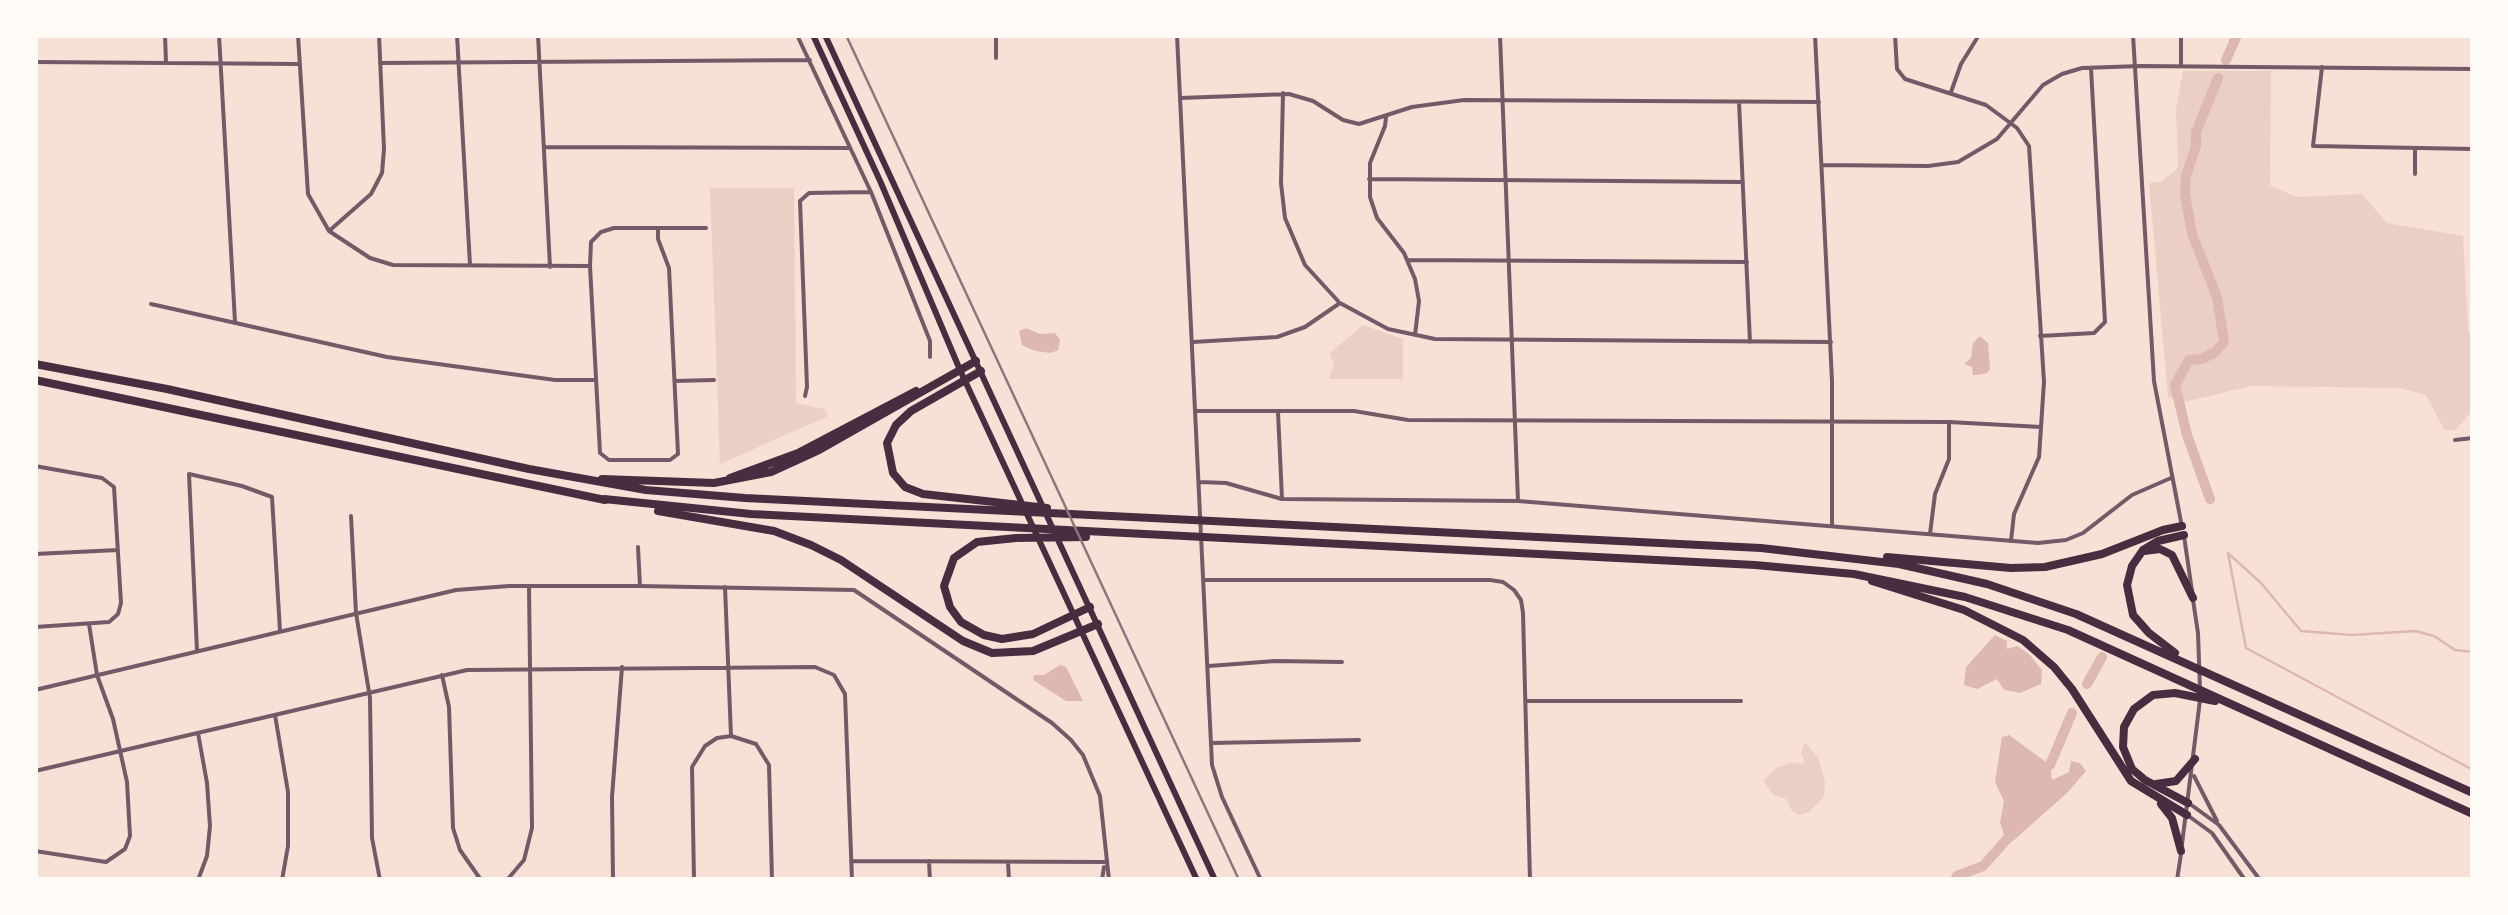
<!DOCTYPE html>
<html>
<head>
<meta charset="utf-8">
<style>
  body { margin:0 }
  #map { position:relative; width:2508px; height:915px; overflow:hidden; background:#f7e1d7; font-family:Manrope,sans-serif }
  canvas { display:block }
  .frame { position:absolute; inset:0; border:38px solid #fffaf5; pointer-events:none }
</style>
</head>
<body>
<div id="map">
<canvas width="2508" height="915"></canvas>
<div class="frame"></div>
</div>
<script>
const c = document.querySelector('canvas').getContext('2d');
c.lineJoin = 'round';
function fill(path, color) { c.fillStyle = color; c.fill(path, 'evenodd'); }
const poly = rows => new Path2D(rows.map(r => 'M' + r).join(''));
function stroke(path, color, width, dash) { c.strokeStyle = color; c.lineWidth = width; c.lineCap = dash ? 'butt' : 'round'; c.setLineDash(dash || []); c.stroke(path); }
fill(poly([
  [2183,71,2271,71,2270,185,2296,197,2362,194,2387,223,2463,236,2468,329,2473,343,2473,410,2455,430,2444,430,2426,395,2400,388,2251,386,2184,402,2168,397,2149,183,2161,182,2178,168,2176,109],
  [710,188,794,188,796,403,824,409,828,416,720,464],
  [1363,325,1403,339,1403,379,1329,379,1334,363,1329,354],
  [1805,742,1819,759,1825,782,1824,797,1809,812,1799,815,1792,811,1786,799,1774,795,1763,781,1776,768,1792,762,1803,764,1805,761,1801,754]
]), '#ebcfc5');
fill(poly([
  [1026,328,1040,334,1055,333,1060,340,1058,350,1051,353,1035,351,1022,345,1019,331],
  [1980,336,1988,343,1990,369,1987,373,1977,375,1973,375,1972,367,1964,364,1971,358,1973,343],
  [1995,635,2007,641,2007,649,2017,646,2029,654,2042,670,2041,684,2020,693,2004,690,1997,679,1977,689,1964,685,1966,667],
  [1060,665,1066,667,1083,701,1066,701,1033,680,1034,675,1044,675],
  [2009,735,2050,765,2052,780,2069,772,2071,761,2080,763,2086,771,2067,793,2013,841,2004,834,2000,823,2004,801,1995,782,2002,737]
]), '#dcb8b0');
stroke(poly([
  [2228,553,2246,648,2473,770],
  [2229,554,2261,583,2301,631,2352,635,2415,631,2434,636,2455,650,2473,652]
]), '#dcb8b0', 2.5);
stroke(poly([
  [2226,60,2237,35],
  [2210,499,2187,435,2175,385,2189,360,2202,359,2215,352,2224,342,2217,297,2192,234,2185,194,2186,176,2196,146,2196,132,2218,78],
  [2087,684,2102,657],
  [2040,772,2050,765,2072,713],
  [1955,880,1957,876,1983,866,2008,838,2011,826]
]), '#dcb8b0', 10);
stroke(poly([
  [165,35,166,62],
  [219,35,235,322],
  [298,35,308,194,329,231,370,258,393,265,590,266],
  [457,35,470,265],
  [538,35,550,267],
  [797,35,871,192,930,341,930,357],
  [996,35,996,58],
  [1815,35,1832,381,1832,525],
  [1895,35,1897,69,1905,79,1986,105,2017,128,2029,146,2044,382,2039,457,2014,514,2011,541],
  [35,62,300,64],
  [380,63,810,60],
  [2181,66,2181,35],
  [2322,67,2313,146,2473,149],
  [1951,92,1961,64,1979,35],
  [1283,93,1281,183,1285,218,1305,265,1338,301],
  [1180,98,1289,94,1313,101,1343,120,1359,124,1412,107,1464,100,1819,102],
  [1739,102,1750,342],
  [1386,117,1385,126,1370,163,1370,197,1377,218,1404,253,1415,279,1419,301,1415,335],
  [544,147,850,148],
  [1822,165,1928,166,1958,162,1997,139,2043,85,2062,74,2082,68,2141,66,2473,69],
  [2415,174,2415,149],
  [1369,179,1743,182],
  [658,228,658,239,669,268,678,454,670,460,609,460,600,453,590,266,591,242,601,232,614,228,706,228],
  [329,231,371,194,382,173,384,149,379,35],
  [1408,260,1747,262],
  [151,304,387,357,555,380,596,380],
  [2040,336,2094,333,2105,322,2091,68],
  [1193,342,1277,337,1305,327,1340,303,1388,329,1435,339,1831,342],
  [675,381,714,380],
  [805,396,807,387,800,201,809,193,870,192],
  [1197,411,1354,411,1408,420,1949,422,2041,427],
  [1278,412,1282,499],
  [2455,440,2473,438],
  [35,466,102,478,114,487,121,603,118,614,109,622,35,627],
  [351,516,356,613,370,698,372,838,380,880],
  [1930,534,1935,494,1949,459,1949,422],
  [638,547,640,586],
  [35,554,118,550],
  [725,587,731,736],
  [197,651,189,474,242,486,272,497,280,631],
  [1209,666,1275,661,1342,662],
  [442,675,449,707,453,828,460,850,481,880],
  [1526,701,1741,701],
  [275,715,288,792,288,846,282,880],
  [1211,743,1359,740],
  [35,771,467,670,815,667,834,675,845,694,852,880],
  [35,851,106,862,125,849,130,836,127,782,113,719,97,675,89,624],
  [852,861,1105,862],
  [929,861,930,880],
  [1008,862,1009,880],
  [198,880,207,856,210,826,207,783,198,733],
  [507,880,524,860,532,828,529,586],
  [613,880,612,797,622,667],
  [694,880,692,767,705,746,717,738,731,736,756,744,769,765,772,880]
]), '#755966', 4);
stroke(poly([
  [1177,35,1212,765,1222,797,1261,880],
  [1500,35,1518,501],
  [2133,35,2154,381,2182,527],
  [1200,482,1226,483,1282,499,1518,501,2038,543,2066,540,2083,533,2132,495,2171,478],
  [2184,536,2192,591],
  [1204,580,1490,580,1503,582,1514,590,1521,600,1523,613,1530,880],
  [2193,600,2198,633,2200,690],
  [35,690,456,590,509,586,640,586,854,590,1052,723,1071,740,1083,755,1100,796,1109,880],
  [2194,776,2217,821],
  [2190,804,2219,825,2260,880],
  [2190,817,2212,833,2245,880],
  [2182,844,2200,700],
  [1102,880,1104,867],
  [2177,880,2181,854]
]), '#755966', 4);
stroke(poly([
  [813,35,881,183,960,370,1197,880],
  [825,35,1215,880]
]), '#4a2c40', 6);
stroke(poly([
  [35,364,167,389,529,469,646,490,745,498,1761,548,1899,564,1987,584,2076,614,2473,793],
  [981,371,911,411,896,425,887,443,893,473,905,487,923,494,1047,508],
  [35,380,605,500],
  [730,478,798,453,916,391],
  [602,479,714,483,771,472,819,450,976,361],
  [604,499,751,514,1755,565,1854,574,1965,597,2068,630,2473,814],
  [658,511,774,531,811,545,841,560,963,641,992,653,1033,651,1098,624],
  [1086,537,1016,538,977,542,954,558,944,586,950,607,961,622,984,635,1002,639,1033,634,1090,607],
  [2144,551,2160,549,2172,555,2193,598],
  [1887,557,2011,568,2045,567,2102,554,2163,530,2182,526],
  [1872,581,1964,610,2023,640,2054,667,2072,689,2131,781,2187,815],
  [2175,653,2149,633,2133,615,2127,585,2132,566,2143,550,2158,541,2184,535],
  [2156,784,2176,781,2195,759],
  [2188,803,2145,780,2132,769,2123,747,2124,727,2134,709,2153,695,2175,693,2215,701],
  [2161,804,2172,818,2181,851]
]), '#4a2c40', 8);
stroke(poly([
  [846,35,1239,880]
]), '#8f747c', 2.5);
</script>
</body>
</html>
